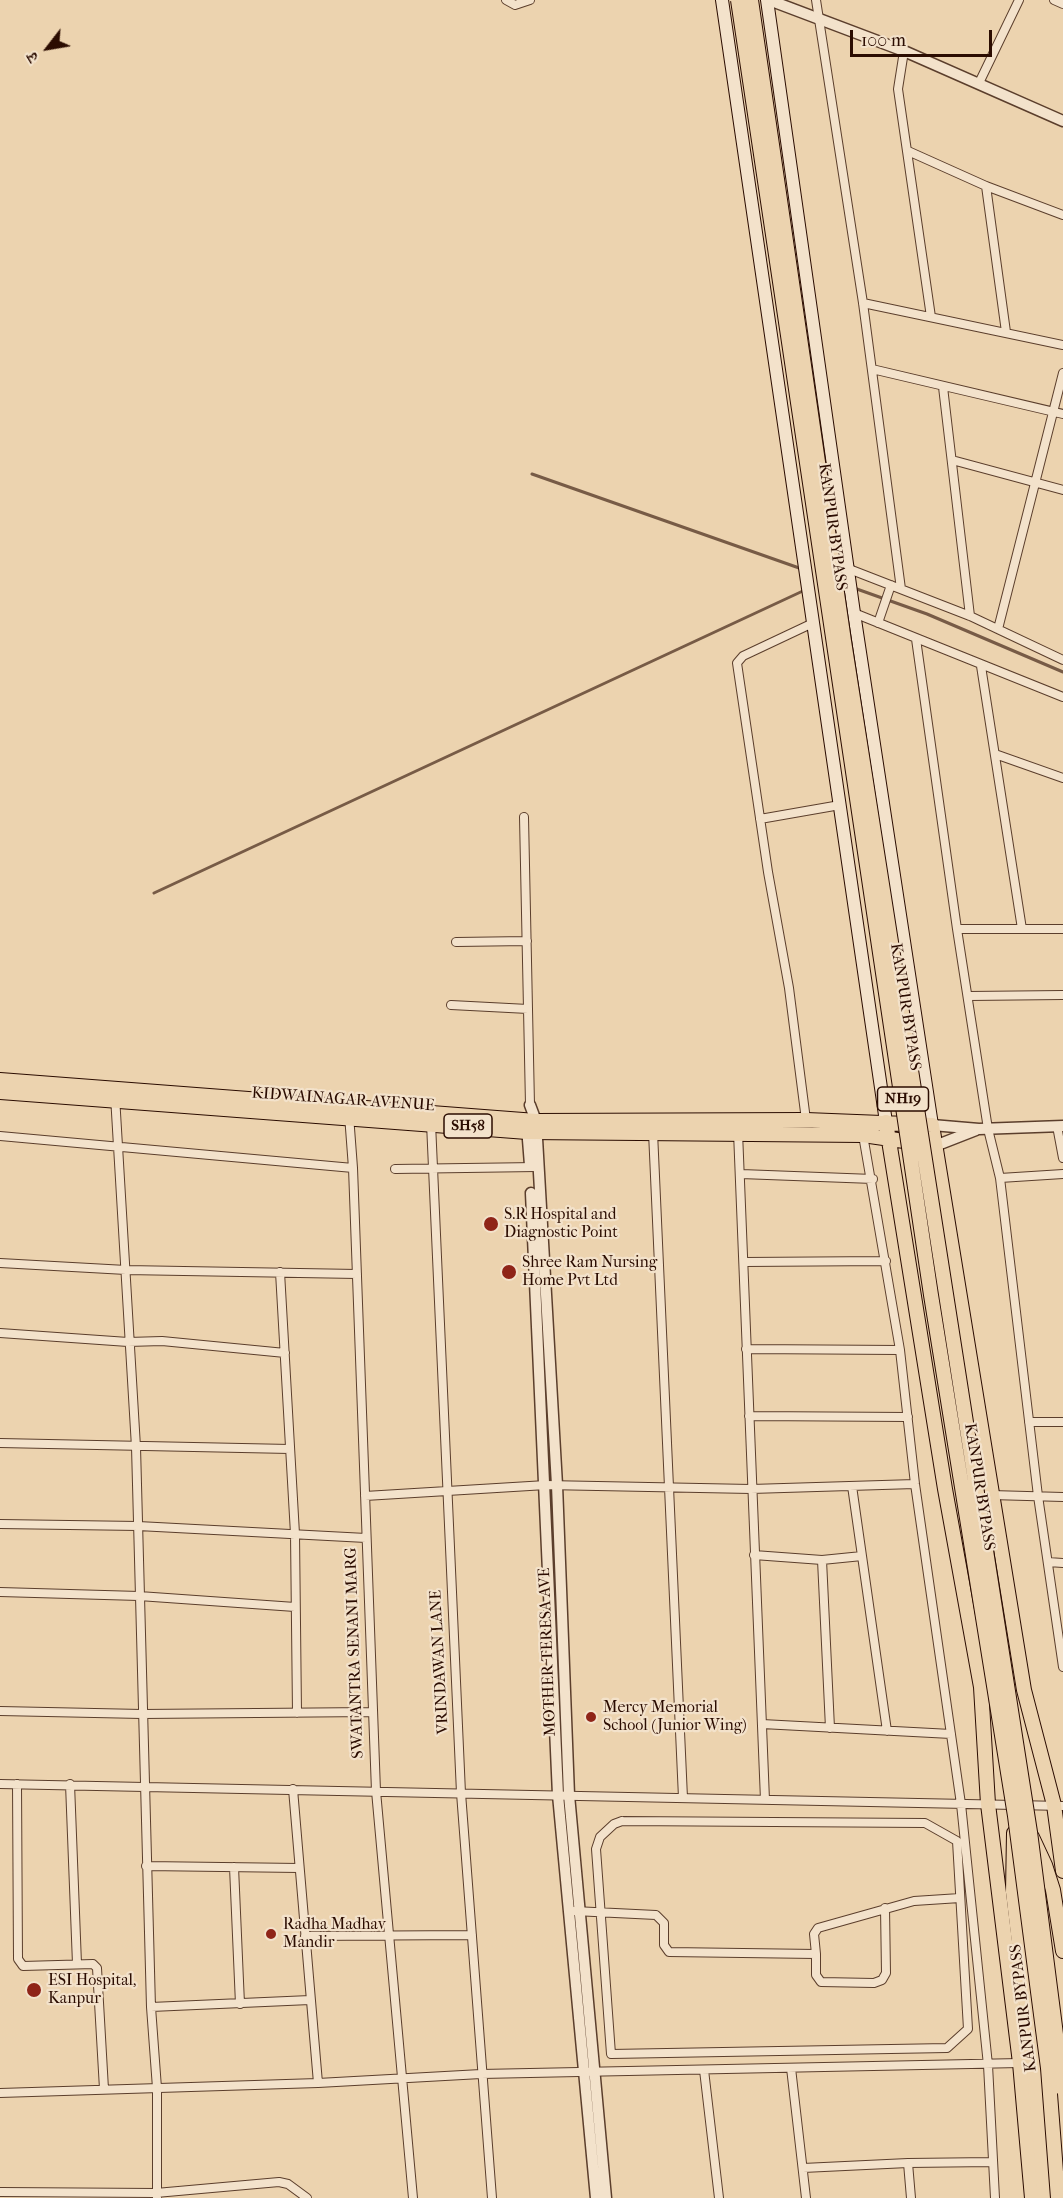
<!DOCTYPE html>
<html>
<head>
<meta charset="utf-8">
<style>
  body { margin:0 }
  #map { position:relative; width:1063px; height:2198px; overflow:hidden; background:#ecd3af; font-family:"IM FELL French Canon","Noto Serif Devanagari",serif }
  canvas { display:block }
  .north { position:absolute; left:18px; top:18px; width:60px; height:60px; -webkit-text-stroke:4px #f3e2cb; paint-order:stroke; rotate:239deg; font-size:16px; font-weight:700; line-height:24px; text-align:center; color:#2b0c01 }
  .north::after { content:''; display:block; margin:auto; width:21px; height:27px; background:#2b0c01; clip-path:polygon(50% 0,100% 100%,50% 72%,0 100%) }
  .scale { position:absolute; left:850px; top:30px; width:142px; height:27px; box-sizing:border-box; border:3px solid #2b0c01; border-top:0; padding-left:8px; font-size:18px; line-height:21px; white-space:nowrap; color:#2b0c01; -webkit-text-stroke:4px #f3e2cb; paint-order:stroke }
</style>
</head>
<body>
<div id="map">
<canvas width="1063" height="2198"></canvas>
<div class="north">उ</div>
<div class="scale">100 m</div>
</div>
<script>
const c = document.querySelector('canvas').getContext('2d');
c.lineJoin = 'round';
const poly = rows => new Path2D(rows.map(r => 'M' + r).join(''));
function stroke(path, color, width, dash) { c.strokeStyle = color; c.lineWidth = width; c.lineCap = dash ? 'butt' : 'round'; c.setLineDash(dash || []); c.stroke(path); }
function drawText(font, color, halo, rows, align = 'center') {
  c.font = font + ' "IM FELL French Canon",serif'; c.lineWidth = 4.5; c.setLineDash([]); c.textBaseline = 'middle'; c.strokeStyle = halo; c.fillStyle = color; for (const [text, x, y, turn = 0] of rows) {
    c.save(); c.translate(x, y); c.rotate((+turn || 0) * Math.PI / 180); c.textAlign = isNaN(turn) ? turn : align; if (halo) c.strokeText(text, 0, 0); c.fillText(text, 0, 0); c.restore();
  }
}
stroke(poly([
  [532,474,802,569],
  [854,588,927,614,1063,672],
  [154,893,805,590]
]), '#775b46', 3);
const minor = poly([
  [506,0,515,5,530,0],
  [816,0,863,303,901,589],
  [1054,0,1063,4],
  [904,51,898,89,931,317],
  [979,83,1019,0],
  [908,151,986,186,1063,215],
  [986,186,1006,332],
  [863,303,1063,345],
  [872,369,1063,414],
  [943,387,970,616],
  [952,460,1063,490],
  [849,569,970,616,1063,660],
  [854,613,1063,697],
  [878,623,891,585],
  [998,629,1063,373],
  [916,639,957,929],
  [981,666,1022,929],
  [995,754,1063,778],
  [524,817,530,1105],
  [760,819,840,805],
  [1063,929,957,929,988,1129,1000,1178,1038,1496,1063,1667],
  [456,942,527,941],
  [969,996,1063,995],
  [451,1005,528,1009],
  [115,1096,136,1447,151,2007,157,2088,157,2198],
  [349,1115,353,1168,376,1791,413,2198],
  [806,1120,789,988,768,872,737,663,743,656,813,623],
  [431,1123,461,1793,492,2198],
  [1057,1126,1063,1158],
  [653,1132,683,1798],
  [738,1132,765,1800],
  [863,1135,900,1350],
  [0,1136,353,1168],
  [395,1169,536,1167],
  [741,1174,873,1179],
  [1000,1178,1063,1174],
  [744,1262,886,1261],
  [0,1263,126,1270,357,1274],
  [280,1272,295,1534,297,1713],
  [0,1333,128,1342,162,1341,285,1353],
  [746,1349,900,1350,915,1484,961,1804,988,2065,995,2198],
  [749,1416,908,1417],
  [1029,1422,1063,1422],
  [0,1443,290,1449],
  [852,1486,887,1731],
  [991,1495,1063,1497],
  [365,1496,546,1485,751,1489,915,1484],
  [0,1524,138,1526,366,1538],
  [754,1555,822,1560,830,1728],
  [822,1560,862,1556],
  [1048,1562,1063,1563],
  [0,1592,139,1596,295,1607],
  [0,1711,142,1714,371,1712],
  [762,1724,951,1734],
  [0,1784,1063,1806],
  [17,1784,18,1959,23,1966,93,1964,97,1968,104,2089],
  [70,1784,77,1964],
  [293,1789,318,2083],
  [622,1821,925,1823,957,1841,968,2029,947,2048,611,2054,596,1849,600,1837,614,1824,622,1821],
  [146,1866,299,1868],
  [234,1867,240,2004],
  [574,1911,656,1915,664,1923,664,1945,669,1952,816,1954,814,1934,818,1928,914,1901,960,1898],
  [305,1936,472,1935],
  [816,1954,816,1975,821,1982,874,1983,882,1980,886,1973,885,1908],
  [151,2007,310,2000],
  [791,2068,806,2198],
  [704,2070,719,2198],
  [0,2093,318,2083,481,2074,1020,2063],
  [908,2163,992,2162],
  [803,2168,908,2163,911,2198],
  [0,2192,156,2193,279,2182,288,2184,307,2198]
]);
const tertiary = poly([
  [769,0,904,51,1063,121],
  [530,1105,536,1121,557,1485,569,1795,606,2198],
  [932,1125,979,1129,1063,1126],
  [527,1127,530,1165],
  [935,1146,976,1130],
  [531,1193,558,1795,596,2198]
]);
const secondary = poly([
  [722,0,886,1122],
  [767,0,854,613,932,1125]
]);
const primary = poly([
  [0,1080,536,1121,806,1120,932,1125,1024,1690,1054,1805,1063,1871],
  [0,1092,527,1132,863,1135,918,1143],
  [886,1122,945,1489,981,1687,988,1804,1020,2063,1032,2198]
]);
const trunk = poly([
  [1014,1833,1013,1892,1033,2061,1045,2198],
  [1032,1837,1045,1865,1053,1890,1063,1951]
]);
stroke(minor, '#5b3e2c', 10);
stroke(tertiary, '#5b3e2c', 13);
stroke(secondary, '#2b0c01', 14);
stroke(primary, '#2b0c01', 16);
stroke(trunk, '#2b0c01', 16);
stroke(minor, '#f3e2cb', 8);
stroke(tertiary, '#f3e2cb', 10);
stroke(secondary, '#f3e2cb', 12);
stroke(primary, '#ecd3af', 14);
stroke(trunk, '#ecd3af', 14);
const trunkBridge = poly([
  [738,0,931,1295,1015,1816,1048,2068,1058,2198],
  [751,0,844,641,1030,1832,1063,2089]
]);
stroke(trunkBridge, '#2b0c01', 16, []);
stroke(trunkBridge, '#ecd3af', 14);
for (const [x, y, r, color] of [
  [491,1224,8,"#8f2418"],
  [509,1272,8,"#8f2418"],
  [591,1717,6,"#8f2418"],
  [271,1934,6,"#8f2418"],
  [34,1990,8,"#8f2418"]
]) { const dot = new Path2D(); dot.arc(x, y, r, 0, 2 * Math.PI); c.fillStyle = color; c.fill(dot); stroke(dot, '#f3e2cb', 2); }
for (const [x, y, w] of [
  [903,1099,51],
  [468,1126,48]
]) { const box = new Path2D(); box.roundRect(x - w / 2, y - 12, w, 24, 4.5); c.fillStyle = '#f3e2cb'; c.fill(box); stroke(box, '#2b0c01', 1.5); }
drawText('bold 15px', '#2b0c01', null, [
  ["NH19",903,1099],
  ["SH58",468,1126]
]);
drawText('16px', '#2b0c01', '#f3e2cb', [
  ["KANPUR BYPASS",832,527,82],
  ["KANPUR BYPASS",905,1007,81],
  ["KIDWAINAGAR AVENUE",343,1100,4],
  ["KANPUR BYPASS",979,1487,81],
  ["MOTHER TERESA AVE",548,1652,-92],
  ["SWATANTRA SENANI MARG",355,1653,-92],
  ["VRINDAWAN LANE",440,1662,-93],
  ["KANPUR BYPASS",1024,2008,-97]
]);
drawText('16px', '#2b0c01', '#f3e2cb', [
  ["S.R Hospital and",504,1215],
  ["Diagnostic Point",504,1233],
  ["Shree Ram Nursing",522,1263],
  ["Home Pvt Ltd",522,1281],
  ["Mercy Memorial",603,1708],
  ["School (Junior Wing)",603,1726],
  ["Radha Madhav",283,1925],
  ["Mandir",283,1943],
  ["ESI Hospital,",48,1981],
  ["Kanpur",48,1999]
], 'left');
</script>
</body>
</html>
